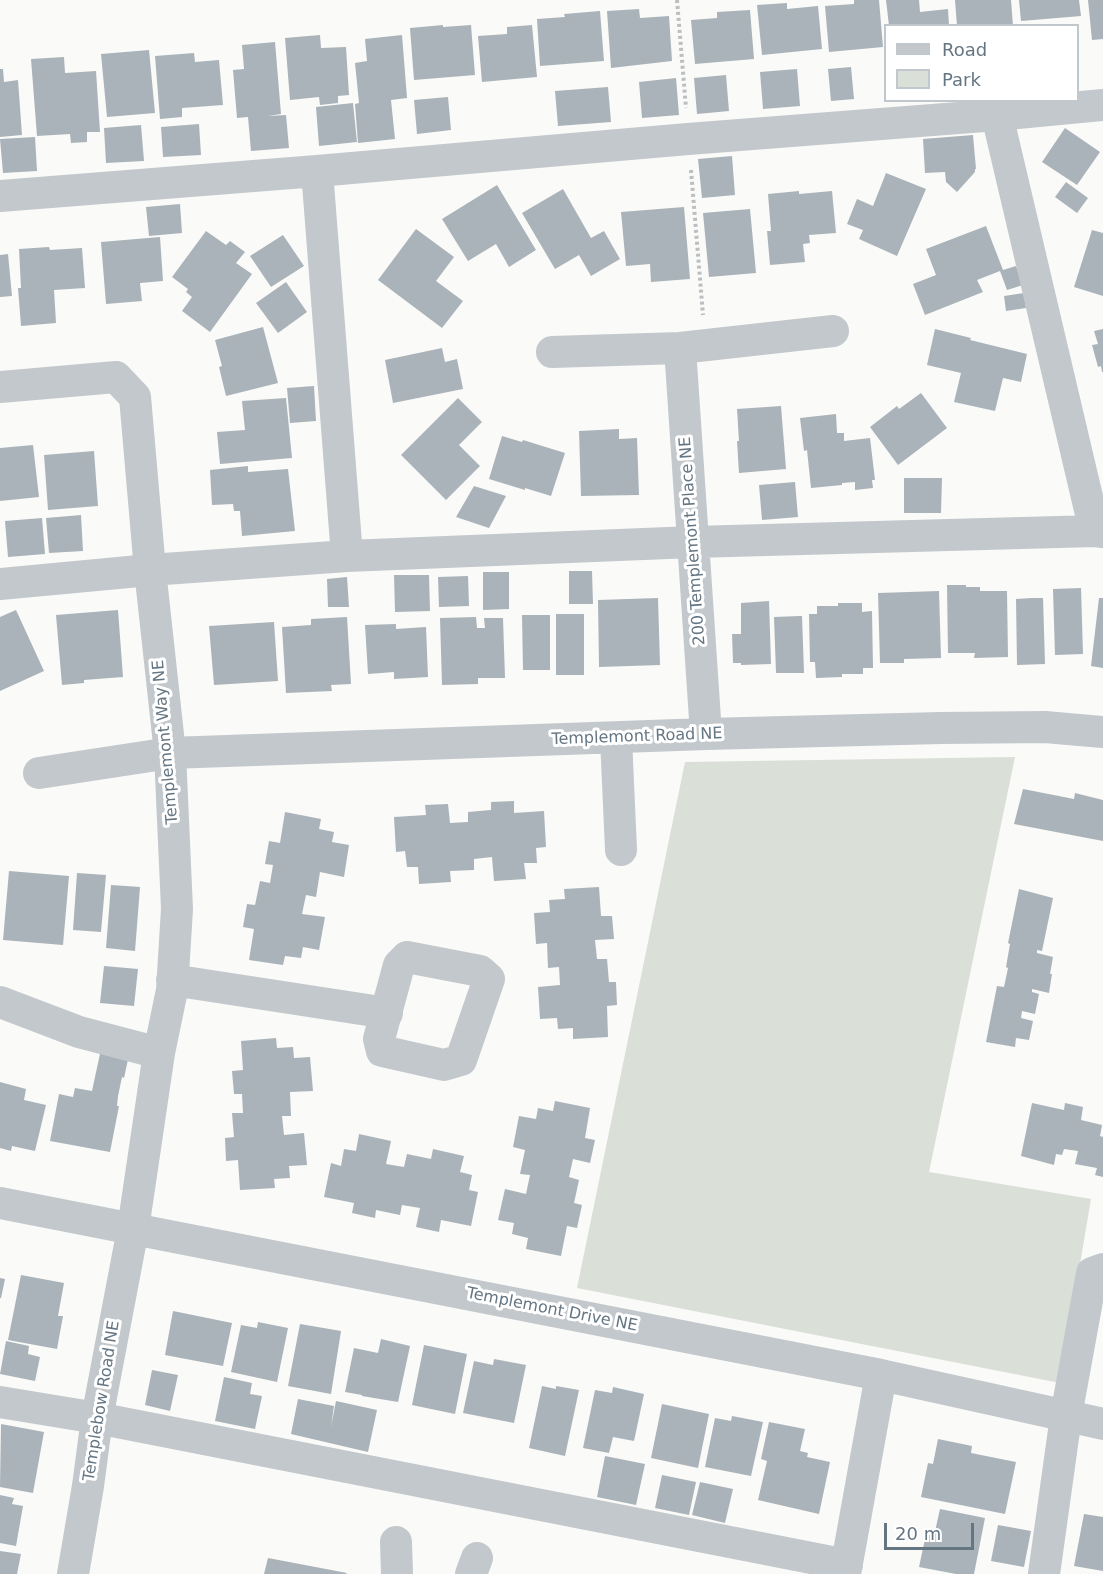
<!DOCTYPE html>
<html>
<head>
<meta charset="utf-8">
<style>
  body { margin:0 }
  #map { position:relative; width:1103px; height:1574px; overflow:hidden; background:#fafaf8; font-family:"DejaVu Sans",sans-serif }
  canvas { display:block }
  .legend { position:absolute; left:884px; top:24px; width:195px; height:78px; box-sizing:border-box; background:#fff; border:2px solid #c1c8cd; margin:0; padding:8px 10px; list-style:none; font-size:18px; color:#657683 }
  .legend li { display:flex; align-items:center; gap:12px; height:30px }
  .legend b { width:30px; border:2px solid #c1c8cd }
  .scale { position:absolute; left:884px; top:1523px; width:90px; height:27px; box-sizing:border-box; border:3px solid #657683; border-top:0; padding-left:8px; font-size:18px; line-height:21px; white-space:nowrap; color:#657683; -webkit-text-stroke:4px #fff; paint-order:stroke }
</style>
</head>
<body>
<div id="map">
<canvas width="1103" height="1574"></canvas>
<ul class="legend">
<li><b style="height:8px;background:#c3c8cc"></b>Road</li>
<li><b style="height:16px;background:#dadfd7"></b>Park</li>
</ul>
<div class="scale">20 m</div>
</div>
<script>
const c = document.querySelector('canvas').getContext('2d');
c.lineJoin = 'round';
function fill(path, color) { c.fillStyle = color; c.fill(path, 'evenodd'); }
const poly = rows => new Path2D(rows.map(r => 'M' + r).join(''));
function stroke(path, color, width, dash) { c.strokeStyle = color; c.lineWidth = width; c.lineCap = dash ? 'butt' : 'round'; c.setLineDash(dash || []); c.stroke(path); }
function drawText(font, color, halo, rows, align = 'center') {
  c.font = font + ' "DejaVu Sans",sans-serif'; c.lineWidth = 6; c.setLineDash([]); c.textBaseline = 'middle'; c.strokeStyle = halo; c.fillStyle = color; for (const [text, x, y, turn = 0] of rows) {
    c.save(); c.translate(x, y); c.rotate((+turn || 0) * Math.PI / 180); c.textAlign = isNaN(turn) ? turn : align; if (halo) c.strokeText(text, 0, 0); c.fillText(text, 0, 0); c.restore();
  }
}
fill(poly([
  [1015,757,929,1172,1091,1199,1060,1383,577,1288,685,762]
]), '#dadfd7');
fill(poly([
  [854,0,879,0,883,47,829,52,825,6,854,4],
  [886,0,919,0,920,12,948,9,949,26,889,26],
  [955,0,1011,0,1013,26,957,26],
  [1019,0,1079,0,1081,16,1021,21],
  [1088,0,1103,0,1103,39,1092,40],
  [787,3,787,9,818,6,822,49,762,55,757,5],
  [639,9,640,18,669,16,672,61,611,68,607,11],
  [750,10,754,59,695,64,691,20,717,18,717,12],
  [600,11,604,61,540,66,537,19,565,17,564,14],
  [443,25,443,27,471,25,475,75,414,80,410,28],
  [532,25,537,77,482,82,478,36,507,34,507,27],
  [320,35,321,48,346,47,349,95,338,96,338,103,320,105,319,97,290,100,285,38],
  [402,35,407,98,391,100,395,139,358,143,355,104,359,103,355,63,367,61,365,39],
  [275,42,281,114,268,116,286,115,289,148,251,151,248,117,237,118,233,70,244,69,242,45],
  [149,50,155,113,107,117,101,54],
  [194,53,195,62,219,60,223,105,182,108,182,117,160,119,155,56],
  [64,57,65,73,96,71,100,132,87,132,87,142,71,143,70,134,37,136,31,59],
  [851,67,854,99,831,101,828,69],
  [0,69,3,69,4,82,18,80,22,135,0,137],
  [797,69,800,106,763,109,760,72],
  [726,75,729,111,697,114,694,78],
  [676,78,679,115,642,118,639,82],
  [608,87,611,122,558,126,555,91],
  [448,97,451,130,417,134,414,100],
  [353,103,357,142,319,146,316,107],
  [199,124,201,155,163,157,161,127],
  [141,125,144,161,106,163,104,128],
  [1065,128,1100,152,1077,185,1042,162],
  [973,135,976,169,975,169,975,172,957,192,946,182,945,172,925,173,923,139],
  [35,137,37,171,3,173,0,139],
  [732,156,735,195,702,198,698,159],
  [886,173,926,189,897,256,859,239,863,230,847,224,857,199,873,206],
  [1066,182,1088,198,1077,213,1055,197],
  [497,185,536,250,509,267,496,244,468,261,442,219],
  [563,189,591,238,604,231,620,259,591,276,579,255,555,269,522,213],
  [799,191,799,194,832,191,836,233,809,235,810,243,803,244,805,262,770,265,767,231,771,231,768,194],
  [180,204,182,233,149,236,146,207],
  [684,207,690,279,651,282,650,264,626,266,621,212],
  [750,209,756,273,709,277,703,213],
  [986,226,1003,270,1016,266,1023,285,1007,290,1000,271,977,280,983,292,925,315,913,284,936,275,926,249],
  [416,229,454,257,436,281,463,301,442,328,378,280],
  [1092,230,1103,233,1103,296,1074,287],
  [206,231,226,245,230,241,245,252,236,263,252,274,210,332,182,311,192,297,186,292,188,289,172,277],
  [283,235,304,266,271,287,250,256],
  [160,237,163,281,140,283,142,301,106,304,101,242],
  [49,247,50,250,82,248,85,288,54,290,56,323,21,326,18,288,21,288,19,249],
  [8,254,12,296,0,297,0,255],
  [286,282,307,312,278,333,256,303],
  [1024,293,1026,308,1006,311,1004,296],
  [263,327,278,383,226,396,219,367,222,366,215,340],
  [935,329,971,338,970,340,1027,354,1021,382,1003,378,995,411,954,402,961,373,927,365],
  [1103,329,1103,372,1102,372,1101,366,1098,367,1092,345,1098,344,1094,331],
  [442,348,445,362,457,359,463,389,393,403,385,360],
  [314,386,316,421,290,423,287,388],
  [921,393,947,428,898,465,870,427,897,406,899,409],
  [286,398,292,458,220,464,217,432,245,430,242,401],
  [458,398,482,422,459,445,480,466,446,500,401,455],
  [781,406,786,469,739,473,737,441,739,441,737,409],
  [836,414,837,433,844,433,844,441,870,438,875,480,872,480,873,488,855,490,855,482,842,483,842,485,811,488,807,450,804,451,800,418],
  [619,429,619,439,637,438,639,495,581,496,579,431],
  [502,436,522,442,523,440,565,453,551,496,525,488,525,490,489,479],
  [33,445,39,497,0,501,0,448],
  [94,451,98,506,48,510,44,455],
  [248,466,248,472,288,469,295,531,242,536,240,511,234,511,233,504,212,505,210,470],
  [904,478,942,478,941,513,904,513],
  [795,482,798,517,762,520,759,485],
  [474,486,506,496,489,528,456,517],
  [81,515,83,551,49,553,46,518],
  [42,518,45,554,8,557,5,521],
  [569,571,592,571,593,604,569,604],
  [483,572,509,572,509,609,483,610],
  [394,575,429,575,430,611,395,612],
  [468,576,469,606,439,607,438,577],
  [347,577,349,607,328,607,327,579],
  [947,585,966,585,966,587,980,587,980,591,1007,591,1008,657,974,658,975,653,948,653],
  [1081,588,1083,654,1055,655,1053,589],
  [939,591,941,658,904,659,904,663,880,663,878,593],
  [658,598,660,665,599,667,598,600],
  [1032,598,1043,598,1045,664,1017,665,1016,599],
  [1099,598,1103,598,1103,668,1091,666],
  [769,601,771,664,741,665,741,663,733,663,732,634,741,634,741,603],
  [838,603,862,603,862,612,872,611,873,668,863,668,863,674,842,674,842,677,816,678,815,662,810,662,809,614,817,614,817,606,838,606],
  [16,610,44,671,0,691,0,617],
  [118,610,123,677,84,680,84,683,62,685,56,615],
  [556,614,584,614,584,675,556,675],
  [522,615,550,615,550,670,523,670],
  [800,616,802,616,804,673,776,673,774,617],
  [347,617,351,684,331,685,332,691,286,693,282,627,311,625,311,619],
  [476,617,477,628,485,628,484,618,503,618,505,678,478,678,478,684,442,685,440,618],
  [274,622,278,681,214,685,209,626],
  [396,624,396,629,426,627,428,677,394,679,394,672,368,674,365,625],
  [1023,789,1074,799,1075,793,1103,800,1103,841,1014,824],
  [514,801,514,813,544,811,546,847,536,848,537,863,524,863,526,879,494,881,492,857,474,859,474,870,450,871,451,882,419,884,418,867,407,867,405,851,396,852,394,817,426,815,425,805,448,804,450,823,468,822,468,812,491,810,491,802],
  [285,812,321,819,319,829,334,832,332,842,349,845,344,877,320,872,316,897,306,895,302,914,325,917,319,950,303,947,301,958,285,956,283,965,249,960,254,929,243,927,247,904,255,905,260,881,270,883,273,865,265,864,269,841,280,843],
  [9,871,69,876,63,945,3,940],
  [77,873,106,875,101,932,73,930],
  [111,885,140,887,135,951,106,948],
  [599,887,601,916,612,916,614,939,595,940,597,959,607,959,609,982,616,982,617,1005,607,1006,608,1037,573,1039,573,1028,558,1029,557,1018,540,1019,538,987,560,985,559,967,548,968,547,943,536,944,534,913,550,912,549,900,565,899,564,889],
  [1019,889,1053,898,1042,951,1037,950,1037,953,1053,957,1050,974,1052,974,1049,993,1032,989,1032,992,1039,994,1035,1014,1022,1011,1021,1018,1033,1021,1029,1040,1016,1038,1015,1047,986,1042,997,986,1004,987,1008,968,1006,967,1010,944,1008,943],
  [104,966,138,969,134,1006,100,1003],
  [276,1038,277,1048,293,1047,294,1058,310,1057,313,1091,290,1092,291,1116,282,1116,284,1135,304,1133,307,1165,289,1166,290,1178,274,1179,275,1188,240,1190,238,1160,226,1161,225,1138,234,1137,232,1113,243,1113,242,1094,234,1094,232,1071,243,1070,241,1041],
  [101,1049,129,1055,124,1078,122,1077,118,1096,117,1106,119,1106,110,1152,50,1141,59,1094,73,1097,75,1088,92,1091],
  [0,1082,26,1089,24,1100,46,1105,35,1151,12,1146,11,1151,0,1148],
  [555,1101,590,1108,585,1138,595,1140,590,1163,573,1159,569,1177,579,1180,574,1203,582,1205,577,1228,567,1226,561,1256,526,1249,528,1238,512,1234,514,1223,498,1220,505,1189,526,1194,530,1175,520,1174,525,1150,513,1147,519,1116,536,1119,538,1108,553,1111],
  [1032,1103,1064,1110,1065,1103,1083,1107,1081,1120,1102,1125,1100,1136,1103,1137,1103,1177,1095,1175,1097,1168,1075,1164,1078,1151,1064,1149,1062,1155,1056,1154,1054,1165,1021,1156],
  [359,1134,391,1141,386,1164,404,1167,407,1154,431,1159,433,1149,464,1156,460,1172,472,1175,469,1190,478,1192,471,1226,441,1220,439,1232,416,1227,420,1208,402,1205,400,1215,376,1210,375,1218,352,1213,354,1203,324,1197,331,1163,341,1166,344,1149,356,1151],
  [21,1275,64,1283,58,1316,63,1316,57,1349,8,1340],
  [0,1278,5,1279,1,1298,0,1298],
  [173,1311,232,1323,223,1366,165,1355],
  [258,1322,288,1328,277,1382,231,1372,241,1325,257,1328],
  [300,1324,341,1331,331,1394,288,1386],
  [381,1339,410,1346,398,1402,362,1396,362,1395,345,1392,354,1348,378,1353],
  [6,1341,29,1346,28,1354,40,1357,35,1381,0,1374],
  [424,1345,467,1354,455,1414,412,1405],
  [494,1359,526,1365,514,1423,463,1413,474,1361,493,1365],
  [152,1370,178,1375,170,1411,145,1405],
  [224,1377,252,1383,250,1394,262,1396,255,1429,215,1421],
  [542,1386,556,1389,556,1386,579,1390,565,1456,529,1448],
  [613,1387,644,1394,634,1441,613,1437,609,1453,583,1448,595,1390,612,1393],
  [298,1399,334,1406,331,1427,336,1401,377,1410,368,1452,291,1434],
  [662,1404,709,1414,698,1468,651,1458],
  [732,1416,763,1422,751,1476,705,1467,715,1418,731,1421],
  [769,1422,805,1429,800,1451,808,1453,807,1457,830,1462,819,1514,758,1500,767,1461,761,1459],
  [1,1424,44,1432,33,1493,0,1487],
  [938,1439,972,1446,971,1453,1016,1462,1005,1514,921,1497,928,1463,933,1464],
  [605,1456,645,1464,636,1505,597,1497],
  [662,1475,696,1482,689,1515,655,1508],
  [700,1482,733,1489,725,1523,692,1515],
  [0,1495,14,1498,12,1504,23,1506,16,1546,0,1543],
  [940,1509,985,1518,974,1574,956,1574,919,1567,926,1534,934,1536],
  [1084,1514,1103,1517,1103,1571,1074,1566],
  [998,1525,1031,1531,1024,1567,991,1561],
  [0,1551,21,1554,17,1574,0,1574],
  [268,1558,347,1573,346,1574,264,1574]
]), '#aab3b9');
stroke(poly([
  [677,0,686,108],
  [691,170,703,315]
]), '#bbbfc2', 4, [3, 3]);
stroke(poly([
  [997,115,1095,531],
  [317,171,347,556],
  [0,196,317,171,688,139,997,115,1103,105],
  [680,348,706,734],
  [552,352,680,348,833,331],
  [0,387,116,377,135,397,150,570,170,753,177,909,172,990,159,1053,133,1229,97,1418,88,1486,73,1574],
  [0,584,150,570,347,556,693,542,1095,531,1103,532],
  [616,738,621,850],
  [39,773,170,753,706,734,941,728,1045,727,1103,732],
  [407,957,480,971,489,979,461,1060,444,1065,382,1051,379,1039,399,965,407,957],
  [172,980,387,1013],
  [0,1002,79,1032,159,1053],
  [0,1203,881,1375,1103,1424],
  [0,1402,97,1418,847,1565],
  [396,1542,397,1574],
  [471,1574,477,1558],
  [845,1574,881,1375],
  [1044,1574,1066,1416,1092,1273,1103,1269]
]), '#c3c8cc', 32);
drawText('16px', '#657683', '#fff', [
  ["200 Templemont Place NE",693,541,-94],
  ["Templemont Road NE",637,737,-2],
  ["Templemont Way NE",166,742,-95],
  ["Templemont Drive NE",552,1310,11],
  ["Templebow Road NE",102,1401,-81]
]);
</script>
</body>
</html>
